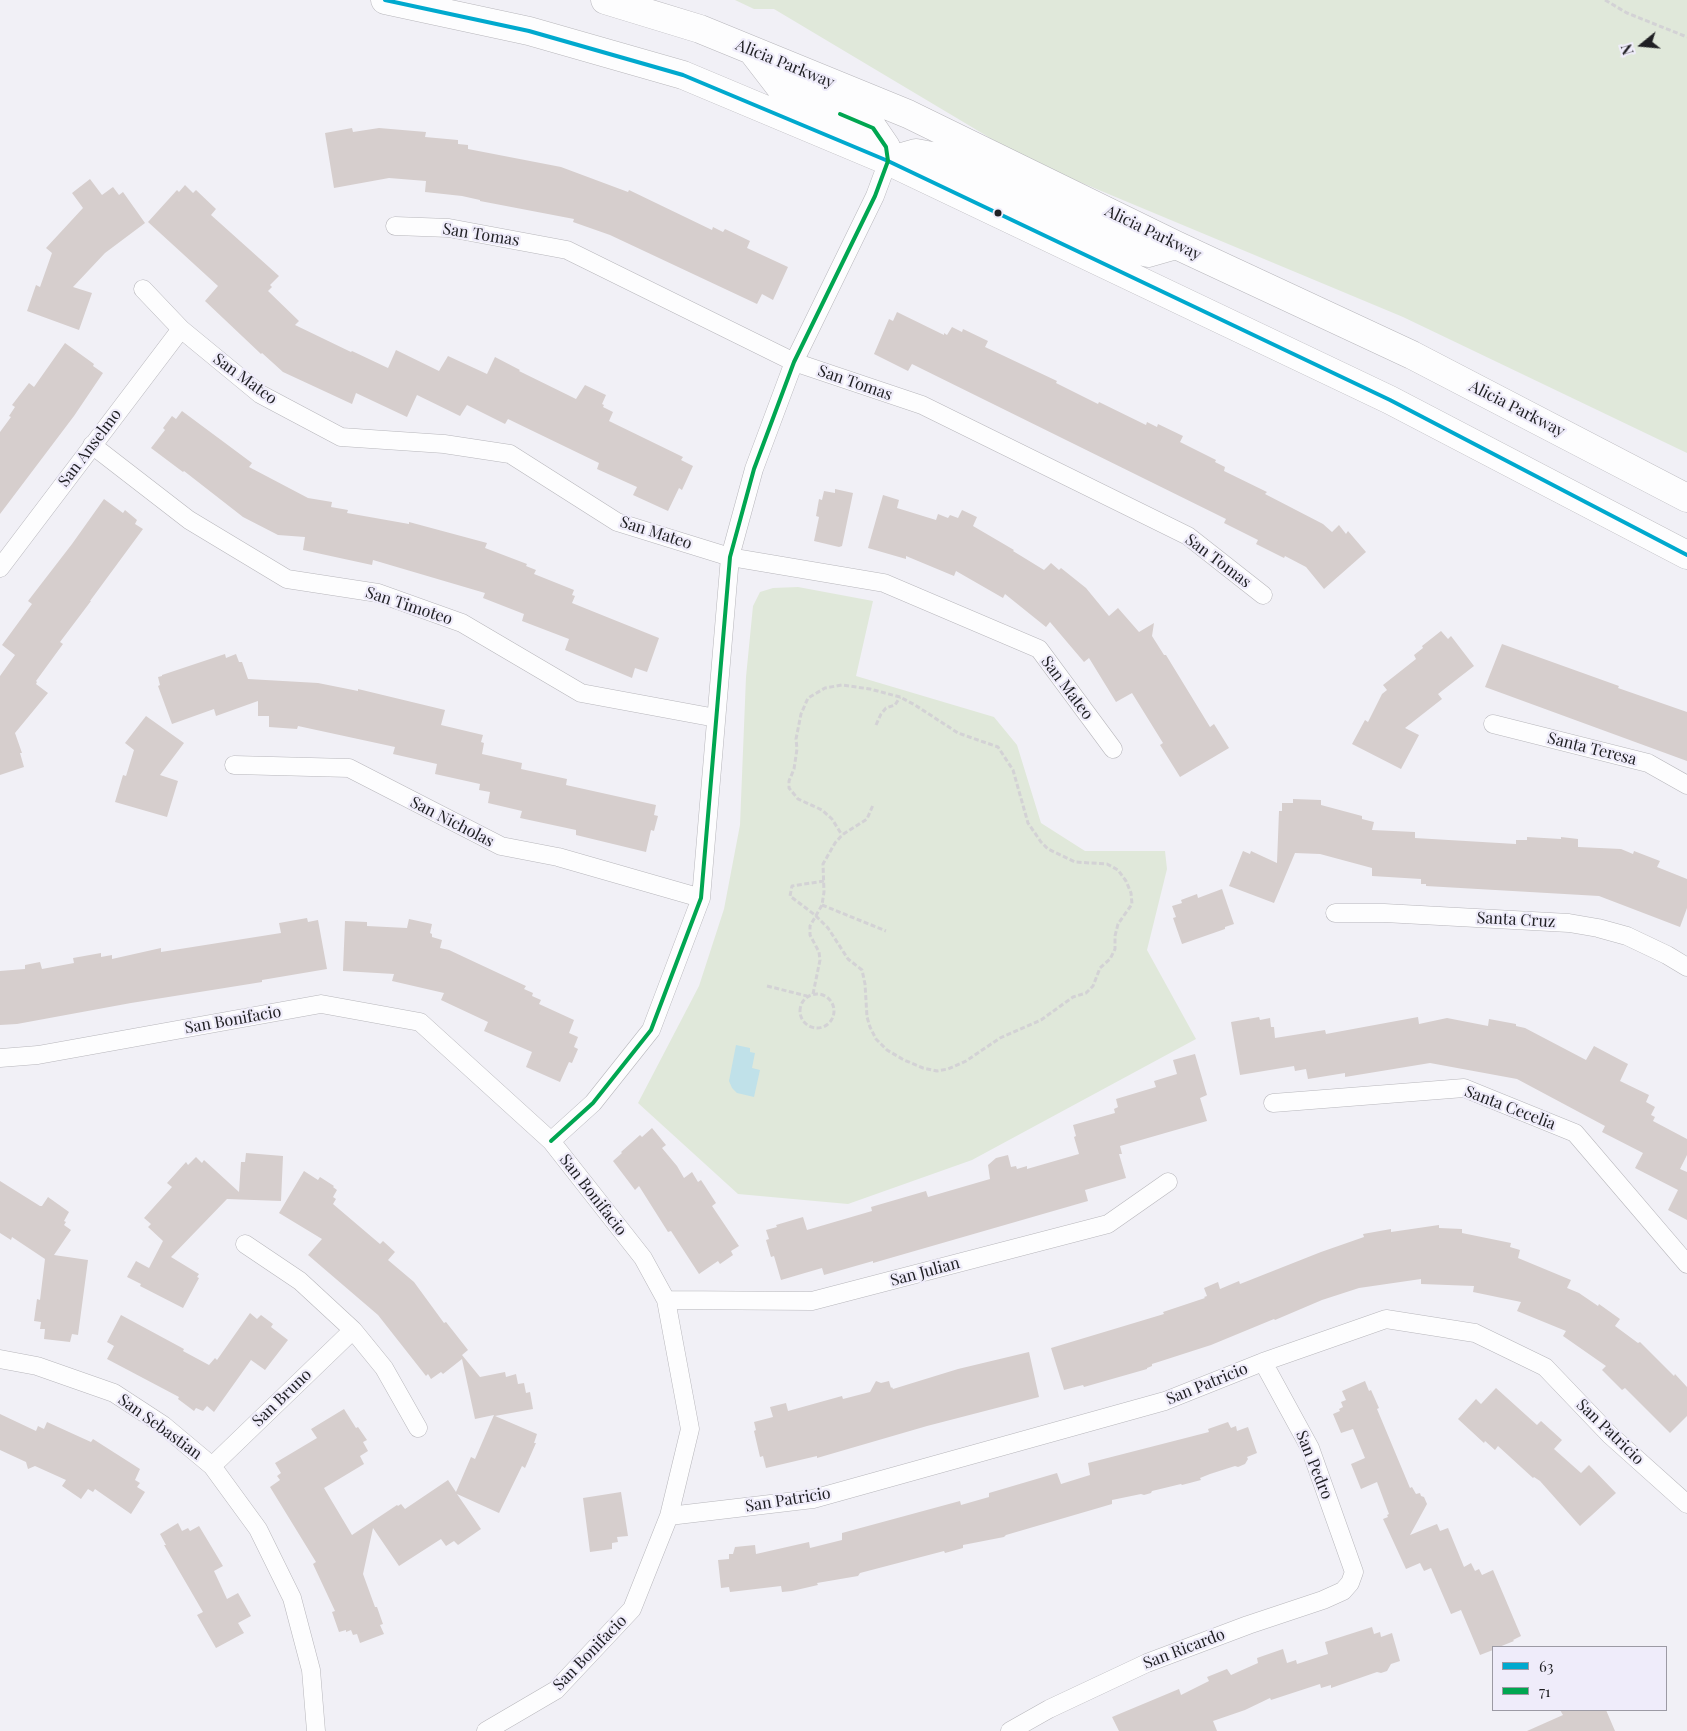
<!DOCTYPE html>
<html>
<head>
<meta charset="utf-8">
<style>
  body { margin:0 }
  #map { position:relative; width:1687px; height:1731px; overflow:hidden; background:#f1f0f6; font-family:"Playfair Display",serif }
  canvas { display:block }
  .legend { position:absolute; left:1492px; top:1646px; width:175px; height:65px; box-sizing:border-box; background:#efecfa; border:1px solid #9c9aa4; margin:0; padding:6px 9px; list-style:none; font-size:15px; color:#202024 }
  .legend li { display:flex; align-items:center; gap:10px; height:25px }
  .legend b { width:25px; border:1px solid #9c9aa4 }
  .north { position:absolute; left:1617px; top:20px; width:50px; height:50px; -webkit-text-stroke:4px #efecfa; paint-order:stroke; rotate:253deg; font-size:14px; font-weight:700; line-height:20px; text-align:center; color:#202024 }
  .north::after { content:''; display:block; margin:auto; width:18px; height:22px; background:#202024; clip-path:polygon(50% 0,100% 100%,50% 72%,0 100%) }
</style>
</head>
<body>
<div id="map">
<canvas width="1687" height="1731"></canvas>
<ul class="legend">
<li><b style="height:6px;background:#00a9ce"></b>63</li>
<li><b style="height:6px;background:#00a651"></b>71</li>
</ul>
<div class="north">N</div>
</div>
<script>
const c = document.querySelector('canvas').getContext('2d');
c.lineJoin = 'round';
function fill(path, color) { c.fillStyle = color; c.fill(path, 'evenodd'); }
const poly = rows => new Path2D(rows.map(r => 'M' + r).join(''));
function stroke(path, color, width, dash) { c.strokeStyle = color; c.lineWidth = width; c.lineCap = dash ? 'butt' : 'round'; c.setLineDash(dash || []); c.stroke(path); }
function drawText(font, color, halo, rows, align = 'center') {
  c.font = font + ' "Playfair Display",serif'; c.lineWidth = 4.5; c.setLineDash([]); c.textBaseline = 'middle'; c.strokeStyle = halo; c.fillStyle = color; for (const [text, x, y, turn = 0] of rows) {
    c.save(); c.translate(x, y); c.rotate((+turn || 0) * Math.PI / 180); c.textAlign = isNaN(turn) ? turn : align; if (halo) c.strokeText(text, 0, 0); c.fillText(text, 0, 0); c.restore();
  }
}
fill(poly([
  [735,0,1687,0,1687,453,1403,317,1027,160,774,9,754,9],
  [798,587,873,601,856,676,994,717,1017,745,1041,823,1085,851,1165,851,1167,869,1147,950,1196,1039,972,1160,848,1204,738,1194,638,1103,699,986,724,909,740,825,746,677,753,606,760,592,773,588]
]), '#e0e8da');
fill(poly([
  [736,1045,750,1048,750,1052,755,1053,752,1068,760,1070,754,1097,737,1093,732,1088,729,1081]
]), '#c0e1e9');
fill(poly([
  [352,128,353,132,379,128,426,132,425,137,458,140,458,144,468,145,468,149,561,167,628,192,629,190,712,230,713,227,723,232,725,229,750,241,747,248,788,267,773,300,762,294,757,304,610,235,573,222,574,219,480,201,480,200,462,196,425,192,426,181,389,178,334,188,325,133],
  [90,179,102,195,113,187,119,195,123,192,145,223,105,253,73,287,92,293,79,330,27,311,36,285,40,287,52,253,46,248,83,208,72,193],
  [185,185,193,193,196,190,216,209,211,215,279,276,270,285,272,287,268,291,299,321,295,325,351,352,352,351,388,368,396,350,439,371,448,356,487,374,495,357,520,370,519,371,576,399,585,385,606,395,602,404,604,405,603,407,613,412,609,421,683,457,681,460,693,466,682,490,679,488,668,511,633,495,637,487,597,469,599,463,508,419,505,424,467,405,460,416,417,395,407,417,356,393,352,404,283,372,262,353,261,354,205,301,218,286,148,222,177,190,179,192],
  [897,312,944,335,944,333,947,335,952,327,962,332,963,329,988,341,985,347,1057,381,1056,383,1098,404,1099,402,1146,425,1147,422,1157,427,1158,424,1183,436,1180,442,1216,460,1215,462,1225,467,1224,471,1267,492,1265,494,1323,524,1332,532,1339,525,1346,534,1348,531,1366,552,1324,589,1306,567,1285,556,1284,558,1256,544,1258,540,1224,523,1226,519,912,364,908,371,874,354,889,319,893,321],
  [65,343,94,364,93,366,103,373,74,416,0,514,0,432,11,417,9,416,15,407,12,405,29,383,34,387],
  [182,411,252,463,249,467,308,498,332,502,331,507,348,510,347,513,409,524,409,522,487,543,485,548,527,564,526,566,536,570,534,574,574,590,572,595,575,596,572,603,659,638,647,672,635,668,632,678,565,650,569,639,522,621,524,614,483,598,485,593,373,560,372,565,303,550,305,537,278,535,243,517,184,471,183,472,151,448,165,430,163,428,172,416,176,419],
  [835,489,853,493,842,546,839,547,814,541,819,517,816,516,819,499,822,500,824,491,835,493],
  [883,495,899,500,897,508,936,520,938,514,948,518,950,515,958,518,962,510,977,517,973,526,1014,550,1013,551,1044,570,1051,563,1059,570,1061,568,1086,588,1109,616,1118,608,1139,632,1154,623,1152,636,1164,655,1166,655,1210,727,1214,724,1229,748,1180,777,1160,745,1163,743,1132,693,1116,702,1089,658,1084,662,1050,622,1046,627,1005,594,1003,598,956,571,954,576,906,556,906,559,868,548],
  [104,499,123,513,125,510,137,520,135,524,143,529,90,601,91,601,60,642,63,644,36,681,37,682,36,684,48,693,15,733,22,753,20,753,24,767,0,775,0,676,15,655,2,645,32,604,28,601,72,544],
  [1441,631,1448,639,1451,636,1474,666,1438,694,1442,699,1405,728,1419,735,1401,769,1352,744,1365,720,1368,722,1382,694,1387,690,1383,685,1416,659,1414,655,1423,648,1422,646],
  [1502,644,1619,686,1618,688,1687,712,1687,761,1485,687],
  [225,654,226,658,236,654,239,662,242,662,248,679,318,683,358,691,358,689,445,710,441,725,483,735,481,742,484,743,482,754,522,763,521,769,567,779,566,785,656,805,654,815,658,816,654,831,651,830,646,852,576,835,576,830,520,818,522,811,488,803,490,792,479,790,480,784,435,774,437,764,393,754,395,747,298,726,297,729,269,727,269,716,258,716,258,701,216,716,214,709,172,724,158,686,160,685,158,677,162,676,162,675],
  [146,716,184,743,160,775,178,781,167,817,115,802,123,775,126,776,134,750,125,743],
  [1293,799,1321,800,1321,805,1362,816,1362,819,1374,822,1372,830,1415,832,1415,838,1516,844,1516,840,1527,840,1527,837,1561,839,1561,837,1578,839,1578,847,1621,849,1633,854,1634,851,1660,861,1657,867,1687,879,1687,908,1680,927,1599,896,1426,886,1426,884,1421,884,1421,879,1372,876,1372,868,1320,854,1295,853,1274,903,1229,886,1243,851,1250,854,1251,851,1277,863,1279,811,1282,811,1282,803,1293,803],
  [1222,889,1234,924,1225,927,1225,929,1182,944,1173,918,1176,917,1172,906,1182,903,1181,900,1197,894,1198,898],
  [307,918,308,922,318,920,327,969,262,980,262,982,131,1003,17,1024,0,1025,0,971,25,969,25,965,40,962,42,969,74,963,73,958,101,953,101,957,112,955,112,959,161,948,161,952,281,933,279,923],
  [409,919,432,924,430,933,432,934,432,937,442,940,440,948,449,950,526,986,524,989,533,993,532,996,541,1000,539,1004,574,1020,569,1033,578,1037,574,1047,578,1049,572,1063,569,1062,560,1082,526,1067,532,1052,484,1031,488,1022,441,1000,444,993,392,981,394,974,343,971,345,921,367,922,367,926,407,928],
  [1259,1017,1260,1020,1270,1018,1271,1027,1274,1027,1275,1038,1325,1030,1326,1034,1418,1017,1419,1024,1447,1018,1488,1026,1489,1019,1516,1024,1516,1026,1525,1028,1586,1060,1594,1046,1628,1064,1620,1081,1649,1095,1646,1102,1655,1107,1651,1115,1655,1117,1653,1121,1687,1139,1687,1155,1680,1169,1687,1172,1687,1220,1668,1210,1678,1190,1635,1168,1643,1153,1602,1132,1605,1126,1517,1079,1430,1063,1345,1077,1345,1073,1308,1079,1306,1069,1295,1071,1294,1066,1240,1075,1231,1022],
  [1195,1054,1207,1095,1200,1098,1207,1121,1120,1146,1122,1154,1119,1154,1126,1178,1085,1190,1088,1201,873,1263,873,1261,824,1275,822,1268,781,1280,774,1256,771,1257,766,1240,769,1239,766,1230,777,1227,776,1225,803,1217,807,1230,872,1211,871,1207,926,1191,928,1197,990,1179,988,1165,996,1158,1008,1155,1011,1167,1016,1166,1017,1169,1027,1166,1027,1169,1079,1154,1074,1137,1076,1136,1073,1125,1115,1113,1114,1109,1118,1107,1116,1099,1156,1087,1154,1081,1177,1074,1173,1060],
  [652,1128,666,1145,662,1148,677,1166,684,1178,692,1172,698,1182,701,1180,716,1203,712,1206,739,1246,731,1251,733,1255,720,1264,718,1261,699,1274,671,1231,668,1232,639,1186,635,1190,613,1161,622,1153,621,1152,640,1135,642,1137],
  [246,1153,283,1156,281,1201,227,1199,171,1257,199,1274,197,1277,199,1278,183,1308,140,1286,141,1284,127,1277,136,1261,149,1268,163,1241,148,1227,151,1224,144,1218,172,1187,167,1183,186,1162,188,1165,196,1157,202,1163,204,1160,239,1192,241,1162,245,1162],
  [304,1171,318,1180,320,1177,334,1186,333,1187,337,1190,333,1197,336,1199,333,1204,380,1244,383,1241,395,1252,388,1260,414,1282,444,1323,446,1322,468,1350,462,1355,480,1377,505,1372,506,1377,516,1374,518,1384,524,1383,526,1393,530,1392,533,1409,495,1416,537,1434,534,1443,536,1443,525,1468,522,1466,499,1513,457,1494,481,1529,458,1545,454,1541,446,1546,441,1539,399,1566,373,1528,363,1574,375,1607,377,1607,383,1624,380,1625,384,1634,360,1643,357,1634,353,1635,351,1630,346,1632,346,1630,339,1632,332,1612,335,1611,313,1564,316,1562,270,1487,280,1480,277,1476,281,1473,275,1463,317,1438,311,1429,344,1409,356,1428,358,1427,367,1440,363,1442,368,1451,360,1456,364,1464,324,1488,352,1535,397,1505,398,1506,401,1504,405,1509,448,1480,456,1492,471,1457,475,1459,494,1415,475,1419,462,1359,443,1374,441,1372,431,1379,428,1374,426,1376,378,1315,308,1255,322,1239,279,1213],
  [0,1181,40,1206,42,1206,48,1197,69,1212,64,1221,66,1222,64,1225,71,1230,54,1255,88,1260,78,1335,72,1334,70,1342,44,1339,45,1329,40,1329,41,1322,34,1321,37,1299,40,1300,45,1259,12,1237,11,1240,0,1233],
  [1439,1225,1439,1228,1462,1229,1462,1233,1511,1243,1510,1247,1520,1250,1518,1258,1571,1280,1567,1288,1579,1293,1598,1306,1599,1304,1620,1319,1615,1326,1638,1343,1640,1342,1674,1376,1675,1374,1687,1387,1687,1416,1670,1433,1625,1388,1622,1390,1602,1370,1606,1366,1563,1336,1566,1331,1517,1311,1521,1302,1473,1292,1474,1286,1421,1284,1421,1279,1359,1288,1322,1300,1275,1320,1274,1319,1211,1345,1152,1364,1152,1366,1147,1368,1147,1369,1084,1387,1083,1385,1064,1390,1051,1348,1164,1314,1163,1312,1205,1298,1204,1297,1207,1296,1204,1288,1218,1282,1220,1289,1239,1281,1240,1284,1321,1252,1364,1237,1363,1234,1391,1229,1391,1232],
  [250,1313,257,1319,261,1315,273,1324,271,1327,288,1340,265,1370,251,1360,214,1412,207,1406,203,1411,196,1408,194,1411,178,1399,179,1397,107,1359,114,1346,107,1342,121,1315,184,1349,183,1351,209,1365,215,1358,217,1360],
  [1029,1352,1039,1397,927,1426,817,1458,817,1456,766,1468,763,1456,760,1457,754,1431,756,1430,754,1422,773,1417,770,1407,786,1403,788,1411,842,1396,843,1399,870,1392,876,1381,881,1383,889,1381,891,1388,892,1387,893,1389,958,1369],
  [1365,1381,1369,1391,1371,1390,1379,1408,1377,1409,1410,1488,1412,1487,1416,1494,1420,1493,1421,1496,1424,1497,1427,1504,1410,1535,1437,1524,1440,1531,1448,1528,1464,1567,1471,1563,1475,1571,1479,1569,1482,1575,1493,1570,1521,1636,1513,1640,1514,1641,1499,1647,1493,1647,1493,1650,1480,1655,1461,1610,1451,1614,1431,1568,1424,1571,1420,1563,1406,1569,1383,1519,1388,1517,1387,1515,1389,1514,1377,1482,1361,1489,1351,1464,1365,1458,1353,1429,1341,1433,1333,1414,1340,1411,1339,1409,1343,1407,1341,1402,1346,1400,1342,1391],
  [1496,1388,1537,1425,1541,1421,1562,1440,1554,1449,1581,1473,1589,1465,1616,1493,1580,1526,1540,1481,1534,1477,1533,1478,1498,1446,1495,1450,1485,1441,1484,1443,1458,1419,1476,1399,1481,1404],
  [0,1414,36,1431,38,1426,44,1429,47,1422,91,1442,93,1439,140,1469,135,1480,140,1483,137,1487,145,1492,131,1514,95,1489,93,1492,88,1489,81,1499,62,1486,66,1480,35,1466,28,1469,26,1462,0,1450],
  [1228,1422,1231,1428,1236,1426,1237,1431,1248,1427,1257,1453,1247,1457,1248,1459,1245,1464,1238,1467,1235,1466,1210,1474,1200,1478,1201,1480,1182,1485,1181,1484,1152,1491,1151,1493,1144,1495,1141,1494,1112,1500,1112,1504,1006,1535,1004,1537,963,1545,963,1548,945,1553,944,1551,860,1573,858,1576,817,1583,818,1585,792,1591,782,1592,781,1586,730,1592,729,1587,721,1588,718,1560,729,1559,729,1554,733,1554,735,1547,755,1545,756,1554,809,1542,810,1548,842,1540,842,1533,960,1501,961,1505,989,1497,989,1493,1057,1473,1061,1484,1090,1475,1088,1463,1209,1432,1208,1429],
  [621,1492,628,1536,617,1537,618,1542,612,1543,612,1549,590,1552,583,1498],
  [178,1523,182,1531,188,1528,190,1531,199,1526,223,1566,214,1571,227,1599,238,1593,251,1616,238,1623,244,1633,216,1648,197,1615,203,1612,164,1545,166,1545,160,1534],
  [1372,1627,1374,1634,1380,1632,1381,1637,1392,1633,1400,1661,1391,1664,1387,1671,1381,1673,1377,1672,1331,1688,1331,1685,1321,1688,1320,1684,1271,1700,1270,1698,1245,1710,1213,1721,1217,1731,1119,1731,1112,1717,1179,1689,1181,1695,1209,1681,1207,1677,1227,1669,1231,1675,1258,1663,1257,1658,1283,1649,1287,1663,1296,1660,1297,1664,1328,1654,1325,1642],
  [1560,1710,1606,1710,1615,1731,1527,1731,1563,1715]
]), '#d6cecd');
const minor = poly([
  [395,226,449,228,567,250,794,362,922,405,1188,536,1263,595],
  [143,289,181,329,260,394,341,437,444,444,510,454,617,522,730,557,884,583,1039,649,1113,749],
  [92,445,189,520,287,579,378,593,462,623,581,693,716,718],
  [0,568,181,329],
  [1493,724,1648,763,1687,785],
  [234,765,349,768,501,846,558,857,701,898],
  [1335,913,1384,913,1569,923,1598,928,1627,936,1667,955,1687,967],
  [0,1058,38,1055,321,1004,420,1022,551,1141,643,1258,666,1300,690,1429,669,1516,632,1609,556,1690,486,1731],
  [1273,1103,1464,1088,1575,1133,1687,1264],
  [551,1141,593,1103,651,1030,701,898,730,557,754,469,794,362,875,196,888,161],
  [245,1244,300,1281,353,1330,384,1368,418,1428],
  [666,1300,812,1301,1108,1224,1168,1182],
  [0,1359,37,1366,114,1393,163,1425,212,1466,258,1529,292,1598,311,1670,316,1731],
  [212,1466,353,1330],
  [669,1516,813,1499,1165,1401,1263,1362,1386,1319,1475,1333,1545,1367,1610,1435,1687,1504],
  [1010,1731,1049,1709,1147,1663,1248,1625,1323,1600,1343,1591,1350,1583,1354,1572,1310,1448,1263,1362]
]);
const primary = poly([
  [385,0,529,31,683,75,888,161,1390,400,1687,555],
  [605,0,700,29,908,114,1176,245,1412,355,1687,498],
  [753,52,783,91,873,128,886,147,888,161,916,153,937,157,1118,245,1148,253,1176,245]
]);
stroke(minor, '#b7b6bb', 19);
stroke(primary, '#b7b6bb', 29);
stroke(poly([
  [1605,0,1627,13,1687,37],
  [876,725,881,714,886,708,895,705,900,697],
  [824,881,792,886,790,896,815,915,828,928,848,959,862,970,865,984,867,1017,870,1027,876,1039,887,1050,904,1060,923,1068,937,1071,948,1069,966,1061,1000,1038,1041,1020,1073,997,1086,993,1093,986,1100,968,1110,959,1115,949,1115,936,1118,924,1132,904,1131,893,1126,881,1118,870,1107,864,1075,862,1048,849,1041,842,1028,823,1013,770,998,747,958,733,915,705,900,697,870,689,842,685,825,688,808,698,801,714,796,739,797,749,794,769,789,781,789,788,798,799,822,810,832,819,842,835],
  [822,905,886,931],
  [767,986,807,996],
  [813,994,820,960,819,952,810,935,810,926,822,905,824,892,823,864,835,843,842,835,867,819,873,805],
  '800 1011a17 17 0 1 1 34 0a17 17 0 1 1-34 0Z'
]), '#d3d2d5', 3, [5, 2.5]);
stroke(minor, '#fdfdfe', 18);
stroke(primary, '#fdfdfe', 28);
stroke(poly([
  [385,0,529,31,683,75,888,161,1390,400,1687,555]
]), '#00a9ce', 4);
stroke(poly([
  [551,1141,593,1103,651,1030,701,898,730,557,754,469,794,362,875,196,888,161,886,147,873,128,840,114]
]), '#00a651', 4);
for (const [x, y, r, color] of [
  [998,213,4.5,"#202024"]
]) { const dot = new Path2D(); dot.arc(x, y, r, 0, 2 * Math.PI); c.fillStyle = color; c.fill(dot); stroke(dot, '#efecfa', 2); }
drawText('16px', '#202024', '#efecfa', [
  ["Alicia Parkway",785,64,22],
  ["Alicia Parkway",1153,233,26],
  ["San Tomas",481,235,9],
  ["San Mateo",245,379,36],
  ["San Tomas",855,383,19],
  ["Alicia Parkway",1517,409,27],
  ["San Anselmo",90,448,-53],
  ["San Mateo",656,533,18],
  ["San Tomas",1218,561,37],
  ["San Timoteo",409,606,18],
  ["San Mateo",1067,688,53],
  ["Santa Teresa",1592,749,14],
  ["San Nicholas",452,822,27],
  ["Santa Cruz",1516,920,3],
  ["San Bonifacio",233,1020,-10],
  ["Santa Cecelia",1510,1108,21],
  ["San Bonifacio",593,1195,52],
  ["San Julian",925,1272,-15],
  ["San Patricio",1207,1384,-22],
  ["San Bruno",282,1398,-44],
  ["San Sebastian",160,1427,36],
  ["San Patricio",1610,1432,44],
  ["San Pedro",1314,1465,68],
  ["San Patricio",788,1500,-9],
  ["San Ricardo",1184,1649,-21],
  ["San Bonifacio",590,1653,-46]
]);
</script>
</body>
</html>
